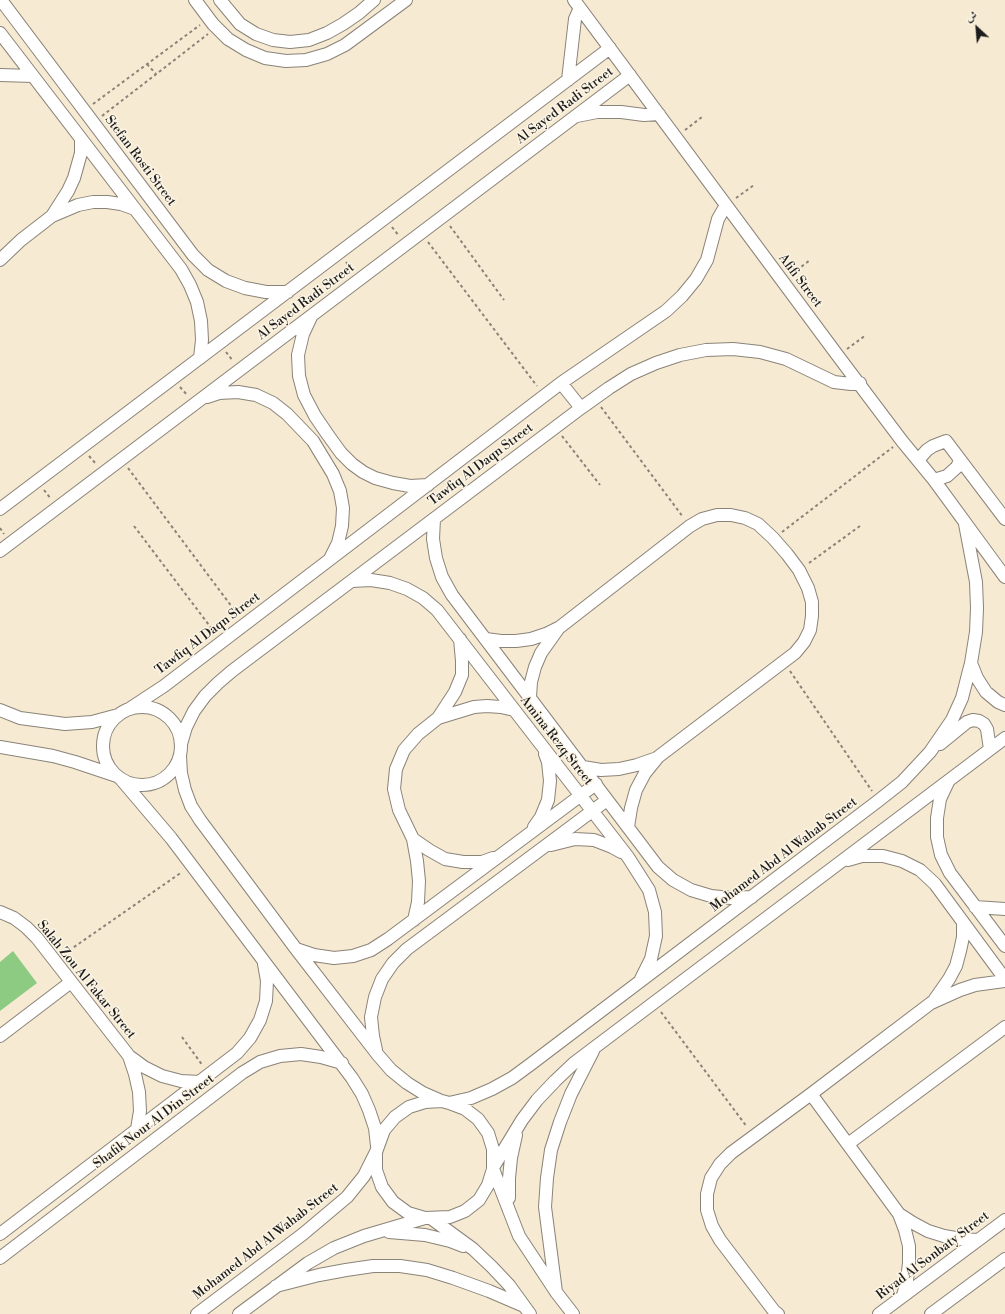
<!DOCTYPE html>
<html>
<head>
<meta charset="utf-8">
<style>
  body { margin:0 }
  #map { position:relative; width:1005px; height:1314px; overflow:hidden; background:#f7ead3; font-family:"Libre Bodoni",Amiri,serif }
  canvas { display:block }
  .north { position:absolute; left:957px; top:8px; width:40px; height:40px; -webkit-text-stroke:3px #fcf5e5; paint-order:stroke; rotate:334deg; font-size:11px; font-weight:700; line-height:16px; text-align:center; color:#1c1c1c }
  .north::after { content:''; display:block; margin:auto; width:14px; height:18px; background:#1c1c1c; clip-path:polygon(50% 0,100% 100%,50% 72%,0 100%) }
</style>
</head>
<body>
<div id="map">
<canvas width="1005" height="1314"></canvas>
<div class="north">ش</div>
</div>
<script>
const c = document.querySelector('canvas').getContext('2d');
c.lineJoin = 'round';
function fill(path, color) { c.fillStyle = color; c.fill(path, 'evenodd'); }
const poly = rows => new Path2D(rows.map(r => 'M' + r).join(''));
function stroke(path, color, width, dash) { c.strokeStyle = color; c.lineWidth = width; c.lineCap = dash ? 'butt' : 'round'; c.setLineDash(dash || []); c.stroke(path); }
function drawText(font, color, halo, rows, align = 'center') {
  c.font = font + ' "Libre Bodoni",serif'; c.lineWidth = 3; c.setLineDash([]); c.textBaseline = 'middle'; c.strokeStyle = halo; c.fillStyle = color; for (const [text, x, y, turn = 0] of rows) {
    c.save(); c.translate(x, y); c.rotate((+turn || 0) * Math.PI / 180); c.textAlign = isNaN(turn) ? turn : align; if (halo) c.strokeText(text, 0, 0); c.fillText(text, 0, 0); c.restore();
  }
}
fill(poly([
  [13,951,37,983,0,1011,0,962]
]), '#8ccb81');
const minor = poly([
  [1,0,193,255,208,270,226,281,245,288,266,292,288,292],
  [195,0,213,24,228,39,246,50,265,58,286,61,306,60,327,54,345,45,406,0],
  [220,0,240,24,256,34,273,40,290,42,309,40,327,33,343,24,359,13,374,0],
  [574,0,838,356,902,441,934,480,1005,577],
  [0,33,181,269,190,285,197,302,201,321,202,340,200,358],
  [0,75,33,76],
  [568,80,575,19,580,8],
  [577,116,597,112,621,112,644,115,659,114],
  [52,216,68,191,74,178,81,153,81,139],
  [0,260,21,240,52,216,78,205,93,202,107,202,121,204,135,209],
  [311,317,303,334,298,355,299,376,304,395,315,416,328,435,341,453,352,464,363,472,375,478,393,483,410,486,428,485],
  [561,383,581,408],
  [207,397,219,393,238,392,256,395,273,403,287,414,313,441,333,474,340,491,343,508,342,526,338,543,331,557],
  [918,460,927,450,933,446,946,441,1005,519],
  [934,480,947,476,957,467,960,460],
  [0,509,610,48],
  [434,519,433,539,436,558,442,577,452,595,658,867,673,880,691,890,711,896,731,898,752,897],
  [0,551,630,75],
  [352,581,371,580,390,583,407,589,423,598,437,610,628,857,649,890,655,912,656,936,651,959,641,979],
  [486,639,501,641,516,641,531,639,546,634,560,627,690,526,702,519,717,515,731,515,745,518,758,524,773,538,787,554,799,570,808,588,812,602,812,616,810,630,804,642,795,653,658,757,645,773,636,790,631,808,628,827],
  [971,663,977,678,986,692,998,702,1005,705],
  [530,697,531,682,535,667,541,653,558,629],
  '103 746a39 39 0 1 1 78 0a39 39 0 1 1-78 0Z',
  [129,709,164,686,561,383,666,311,682,296,696,279,707,260,718,219,726,205],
  [0,710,20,718,65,724,92,722,118,715],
  [438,718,474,707,487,706,501,707,514,710],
  [181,744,186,727,194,711,205,696,218,683,232,671,581,408,609,388,631,374,656,363,680,355,706,350,733,349,760,352,786,359,834,382,851,384,860,383],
  [940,744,967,722,973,720,979,721,984,724,987,729,990,749],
  [0,747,53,756,75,762,117,776],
  [180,756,181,773,185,790,191,806,200,820,296,949,378,1055,391,1070,407,1083,423,1093,439,1100],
  [583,767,601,770,619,769,637,765,657,758],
  [120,778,171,838,352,1078,362,1094,369,1110,375,1128,377,1146],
  [948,782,940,799,937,818,937,837,941,855,950,873,1005,946],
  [534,827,541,817,548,800,550,781,548,762,545,754],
  [413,839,429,850,445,859,463,862,482,862,493,858],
  [551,845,575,839,594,840,612,847,621,852],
  [848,860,862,856,883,856,902,861,920,870,935,884,1005,979],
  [975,907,1005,909],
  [0,912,14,918,26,927,37,938,129,1056,135,1074,139,1092,140,1111,137,1129],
  [414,920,418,902,419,881,417,861,413,839,399,810,394,789,396,769,404,750,418,734,438,718,455,692,462,675,462,661,460,639],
  [296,949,314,955,334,958,353,956,371,950,388,939,596,784],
  [935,999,949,979,956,966,960,951,963,937,963,922],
  [0,1036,71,982],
  [376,1050,373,1036,371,1017,375,997,382,979,393,963,407,949,607,800],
  [129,1056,144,1067,162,1076,181,1081,200,1082],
  [811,1094,899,1214,905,1230,909,1246,909,1263,907,1280,903,1296],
  [449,1103,471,1098,492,1089,512,1078,531,1064,878,801,902,782,930,752,952,720,962,698,971,663,976,632,977,608,976,582,965,524],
  [848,1144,1005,1027],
  [494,1166,522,1120,537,1100,555,1081,574,1063,1005,738],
  [493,1169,519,1236,556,1292,573,1314],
  [509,1198,509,1178,511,1158,516,1135],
  [899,1214,913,1223,928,1231,944,1236,961,1239,978,1240],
  [432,1219,473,1249,492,1267,509,1285,530,1314],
  [389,1232,425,1235,450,1241,463,1246],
  [0,1234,237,1053,250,1038,260,1020,266,1001,267,981,264,964],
  [0,1258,242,1073,260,1062,280,1056,301,1054,321,1057,342,1063],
  [276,1286,319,1275,346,1270,373,1266,400,1266,427,1270,453,1278,489,1291,524,1306],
  [556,1292,545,1207,547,1178,551,1150,560,1122,571,1094,593,1051],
  [197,1314,303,1234,347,1197,364,1176,376,1152,384,1130,395,1117,409,1107,425,1102,442,1101,449,1103,465,1109,478,1119,488,1133,493,1149,493,1169,488,1185,479,1200,465,1211,450,1217,425,1218,408,1213,393,1202,382,1187,376,1170,376,1152],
  [239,1314,308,1263,334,1248,364,1236,425,1218],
  [778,1314,774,1311,720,1240,712,1226,707,1210,707,1194,711,1178,720,1164,731,1153,811,1094,931,1003,960,990,975,985,1005,981],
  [879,1314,1005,1220],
  [931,1314,1005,1259]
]);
stroke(minor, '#8a8378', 14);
stroke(poly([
  [147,64,156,74],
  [93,104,200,25],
  [102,116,208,34],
  [528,124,535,133],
  [685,130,702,117],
  [736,198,754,185],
  [450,226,504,300],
  [392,227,399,236],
  [428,242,537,386],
  [346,262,353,271],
  [792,274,810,260],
  [300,296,307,305],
  [847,349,866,335],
  [226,352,233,361],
  [180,387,188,396],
  [601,407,683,517],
  [562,436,600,485],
  [89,456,97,465],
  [128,468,238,615],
  [44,490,51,499],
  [134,526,215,633],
  [0,528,4,534],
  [782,532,893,447],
  [809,563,860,526],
  [790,671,872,791],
  [64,954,182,872],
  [661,1012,747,1127],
  [182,1037,203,1066]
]), '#8a8378', 2, [3, 3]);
stroke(minor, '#fff', 12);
drawText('13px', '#1c1c1c', '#fcf5e5', [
  ["Al Sayed Radi Street",565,106,-37],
  ["Stefan Rosti Street",140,161,53],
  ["Afifi Street",800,281,53],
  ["Al Sayed Radi Street",306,302,-37],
  ["Tawfiq Al Daqn Street",481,465,-37],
  ["Tawfiq Al Daqn Street",208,634,-37],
  ["Amina Rezq Street",556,741,52],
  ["Mohamed Abd Al Wahab Street",784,855,-37],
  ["Salah Zou Al Fakar Street",86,980,51],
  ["Shafik Nour Al Din Street",154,1122,-37],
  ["Mohamed Abd Al Wahab Street",266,1242,-38],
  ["Riyad Al Sonbaty Street",933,1256,-37]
]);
</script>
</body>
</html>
